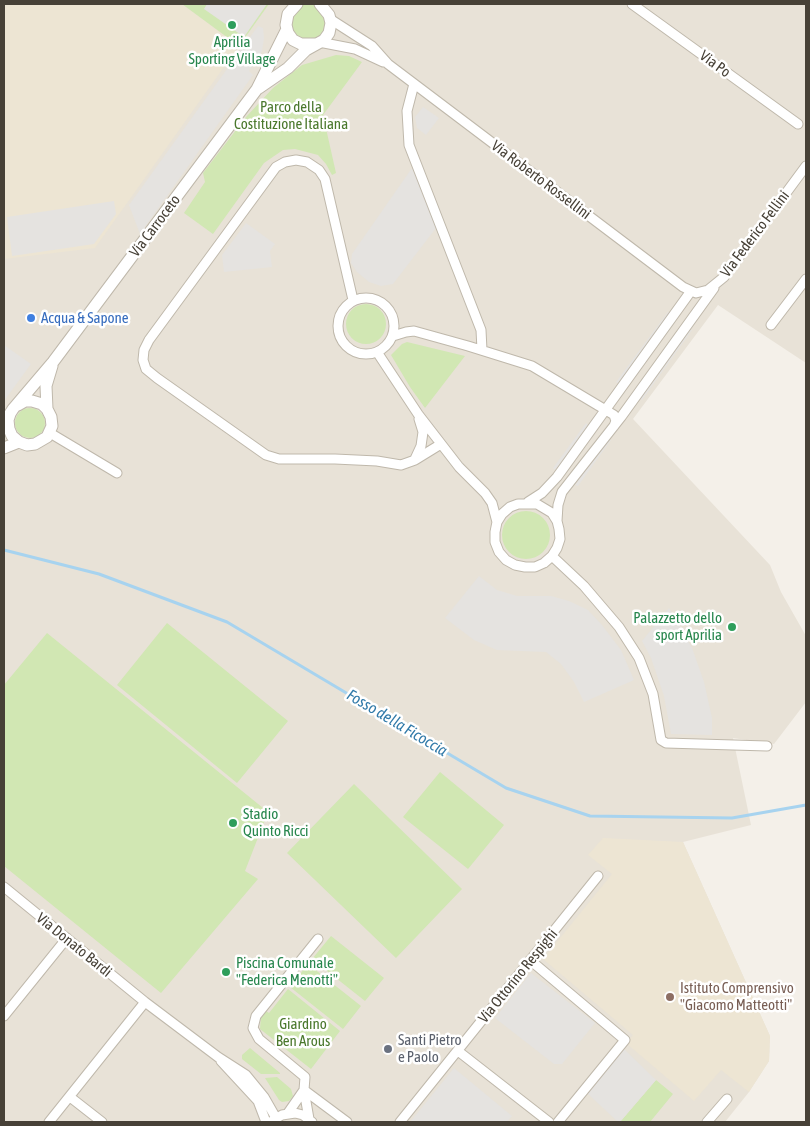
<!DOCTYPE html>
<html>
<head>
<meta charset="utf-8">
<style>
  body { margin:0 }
  #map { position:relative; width:810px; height:1126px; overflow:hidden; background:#f4f0e9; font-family:"Asap Condensed",sans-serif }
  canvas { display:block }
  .frame { position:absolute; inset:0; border:5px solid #474137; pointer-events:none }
</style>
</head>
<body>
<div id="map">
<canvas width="810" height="1126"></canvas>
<div class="frame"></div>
</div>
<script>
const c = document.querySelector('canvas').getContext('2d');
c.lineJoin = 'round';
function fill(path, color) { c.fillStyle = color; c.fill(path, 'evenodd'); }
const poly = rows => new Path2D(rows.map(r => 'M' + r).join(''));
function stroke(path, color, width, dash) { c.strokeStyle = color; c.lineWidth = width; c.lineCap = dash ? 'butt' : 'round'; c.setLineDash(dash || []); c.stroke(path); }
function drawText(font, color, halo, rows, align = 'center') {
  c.font = font + ' "Asap Condensed",sans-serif'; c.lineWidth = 5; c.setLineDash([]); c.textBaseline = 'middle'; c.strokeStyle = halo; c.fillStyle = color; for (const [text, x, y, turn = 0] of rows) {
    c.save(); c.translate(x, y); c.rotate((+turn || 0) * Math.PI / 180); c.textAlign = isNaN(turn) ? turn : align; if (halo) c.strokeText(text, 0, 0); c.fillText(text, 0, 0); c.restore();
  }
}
fill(poly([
  [4,4,806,4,806,363,718,305,633,419,770,565,781,592,806,636,806,702,774,744,733,738,751,825,683,842,770,1036,769,1061,749,1092,725,1122,4,1122]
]), '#e8e2d7');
fill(poly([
  [4,4,182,4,239,46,95,248,4,259],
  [603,838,683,842,770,1036,769,1061,749,1092,721,1070,694,1101,626,1043,633,1035,543,959,612,874,588,855]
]), '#ede5d3');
fill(poly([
  [182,4,269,4,239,46],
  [297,4,320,4,330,19,317,44,290,37,291,9],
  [336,55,349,56,362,62,323,115,336,173,332,175,326,164,318,155,295,149,283,150,264,163,213,234,184,213,205,182,203,173,246,117,273,88,302,65],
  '346 324a20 20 0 1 1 40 0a20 20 0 1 1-40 0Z',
  [407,342,465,356,425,408,410,387,391,355,402,344],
  '15 423a15 15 0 1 1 30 0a15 15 0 1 1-30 0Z',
  '502 535a24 24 0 1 1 48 0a24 24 0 1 1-48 0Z',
  [167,623,288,721,237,783,117,685],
  [47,633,268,812,245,871,258,879,161,993,4,866,4,685],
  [440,772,504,825,468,869,403,817],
  [354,784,462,889,396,958,287,853],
  [331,936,384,978,365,1001,312,959],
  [308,964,361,1006,343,1029,290,987],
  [288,989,340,1031,311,1069,260,1029,261,1015,265,1010,269,1013],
  [250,1048,280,1073,280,1074,261,1074,242,1059,242,1055],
  [277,1077,291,1089,293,1096,289,1101,282,1102,279,1100,265,1078],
  [656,1080,673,1094,650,1122,620,1122]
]), '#d1e7b3');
fill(poly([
  [207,4,267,4,244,37,204,9],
  [258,26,263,28,264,38,262,51,249,71,253,75,140,234,129,205],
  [423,107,439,118,426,135,417,128,415,117],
  [412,168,436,228,393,284,381,286,369,282,357,272,351,263,352,254],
  [114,201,116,214,94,244,12,256,7,217],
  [246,223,275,244,270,251,272,267,224,272,222,255],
  [668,312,670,313,619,384,616,382],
  [689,328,692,330,642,400,638,398],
  [4,345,31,364,4,401],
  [586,423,588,425,563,460,555,470,553,468],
  [608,439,611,440,578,486,575,485],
  [479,576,497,590,517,596,551,596,569,601,588,610,602,625,621,650,634,680,584,702,574,682,561,664,546,652,497,650,474,640,445,618],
  [669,608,692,648,704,682,712,718,712,735,671,734,664,696,651,658,642,641],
  [531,973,595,1023,562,1064,554,1064,495,1018],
  [623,1048,656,1080,620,1122,618,1122,587,1093],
  [454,1068,512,1116,507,1122,410,1122]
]), '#e5e3e0');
stroke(poly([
  [4,550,99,574,227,622,506,788,590,816,732,818,806,805]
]), '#a7d3ef', 3);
const minor = poly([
  [632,4,798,124],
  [330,19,372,46,388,64,683,287,696,293,708,290,724,277,806,166],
  [319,42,355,49,383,62],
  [414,84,407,111,409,145,481,330,482,350],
  '338 326a28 28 0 1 1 56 0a28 28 0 1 1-56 0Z',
  [353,300,325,179,319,170,307,162,296,160,285,162,276,167,149,340,144,350,143,360,146,369,157,378,266,455,279,459,335,459,377,461,401,465,415,460,441,444],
  [771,325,806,279],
  [393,336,406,332,414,331,468,346,532,366,614,415,616,421,614,426],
  [377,352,418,414,459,467,485,493,492,503,497,522],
  [50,433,117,473],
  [415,459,421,446,423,432,419,419],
  [528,502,542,493,557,477,691,291],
  [557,521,552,513,537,504,518,504,510,507,502,514,497,522,495,532,495,542,499,552,506,560,515,565,525,567,535,567,544,563,552,556,557,548,560,539,559,529,557,521,558,505,562,492,621,417,714,288],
  [552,556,584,586,619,627,639,658,653,694,661,740,666,743,767,746],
  [4,887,145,1002,218,1057,246,1075,264,1097,276,1118],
  [530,960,625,1040,558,1122],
  [4,1016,67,938],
  [458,1051,549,1122],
  [221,1061,258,1101,266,1122],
  [304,1090,347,1122],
  [70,1097,102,1122],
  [288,1113,304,1090],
  [309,1119,304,1090,305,1077,259,1039,253,1028,256,1016,318,939],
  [272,1121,282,1115,295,1113,303,1115,312,1122],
  [49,1122,145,1002],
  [400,1122,598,876],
  [707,1122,727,1099]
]);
const tertiary = poly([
  [297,4,288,14,286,25,288,33,293,40,301,44,315,44],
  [259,88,288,68,306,50,324,40,329,33,331,23,329,15,320,4],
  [18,405,25,401,32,401,42,404,47,409],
  [10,414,8,420,9,429,12,436,19,442,27,445,35,444,47,437,52,426,51,417,47,409,46,386,52,366],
  [4,423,13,409,53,362,257,89,287,29],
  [4,448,19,442]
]);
stroke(minor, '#bfb8ab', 11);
stroke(tertiary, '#bfb8ab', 13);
stroke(minor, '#fff', 9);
stroke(tertiary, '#fff', 11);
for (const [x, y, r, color] of [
  [232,25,5,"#2e9e5b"],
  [31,318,5,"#3f7fe0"],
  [732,627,5,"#2e9e5b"],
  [233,823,5,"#2e9e5b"],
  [226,972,5,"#2e9e5b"],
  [670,997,5,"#8d6e63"],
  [388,1049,5,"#6b7280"]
]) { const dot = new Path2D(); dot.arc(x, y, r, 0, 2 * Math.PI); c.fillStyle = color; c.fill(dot); stroke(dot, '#fff', 2); }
drawText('15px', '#27864d', '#fff', [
  ["Aprilia",232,42,"center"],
  ["Sporting Village",232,59,"center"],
  ["Palazzetto dello",722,618,"right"],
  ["sport Aprilia",722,635,"right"],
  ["Stadio",243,814],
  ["Quinto Ricci",243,831],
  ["Piscina Comunale",236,963],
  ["\"Federica Menotti\"",236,980]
], 'left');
drawText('15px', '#474137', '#fff', [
  ["Via Po",715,64,36],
  ["Via Roberto Rossellini",541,180,37],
  ["Via Carroceto",155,226,-53],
  ["Via Federico Fellini",755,234,-53],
  ["Via Donato Bardi",74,945,39],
  ["Via Ottorino Respighi",518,976,-51]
]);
drawText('15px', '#4a782c', '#fff', [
  ["Parco della",291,107],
  ["Costituzione Italiana",291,124],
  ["Giardino",303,1024],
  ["Ben Arous",303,1041]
]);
drawText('15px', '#366cbe', '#fff', [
  ["Acqua & Sapone",41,318]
], 'left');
drawText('15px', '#785e54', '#fff', [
  ["Istituto Comprensivo",680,988],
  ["\"Giacomo Matteotti\"",680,1005]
], 'left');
drawText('15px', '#5b616d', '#fff', [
  ["Santi Pietro",398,1040],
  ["e Paolo",398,1057]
], 'left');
drawText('italic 16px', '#317aa9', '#fff', [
  ["Fosso della Ficoccia",397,723,31]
]);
</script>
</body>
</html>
